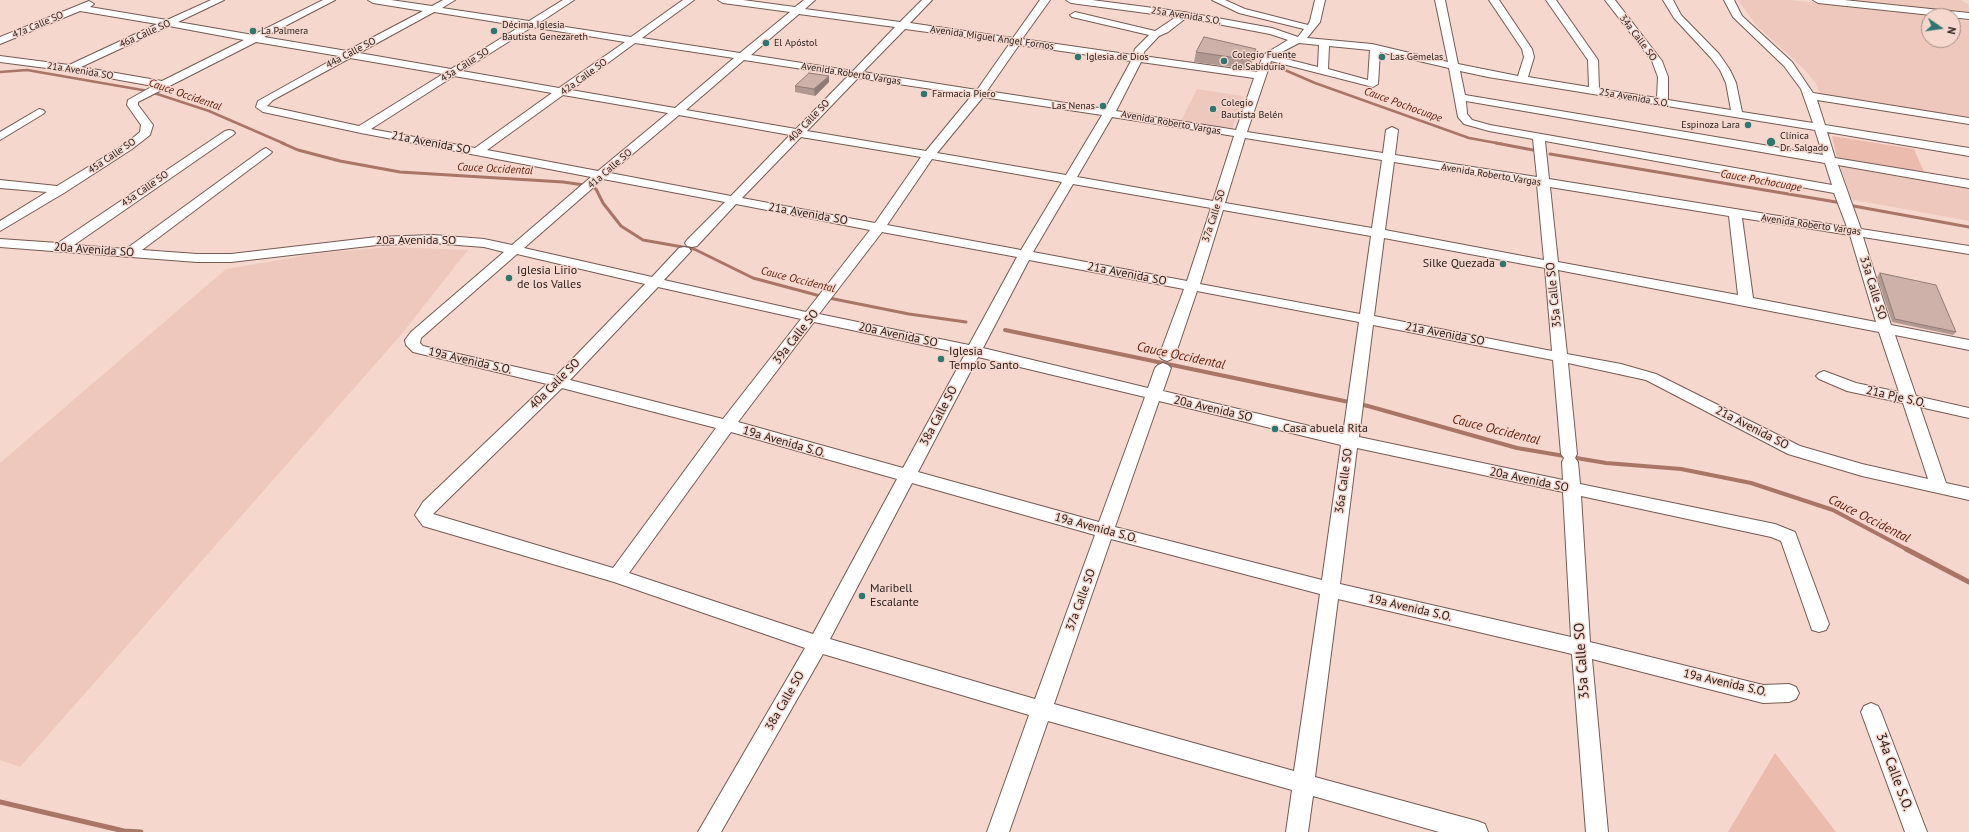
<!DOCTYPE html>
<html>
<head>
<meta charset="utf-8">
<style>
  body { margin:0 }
  #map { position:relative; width:1969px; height:832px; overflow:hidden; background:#f5d7ce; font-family:"PT Sans",sans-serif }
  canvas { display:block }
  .north { position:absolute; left:1921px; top:8px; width:40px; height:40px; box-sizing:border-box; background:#f5d7ce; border:1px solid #a58e88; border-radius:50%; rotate:103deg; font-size:11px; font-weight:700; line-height:16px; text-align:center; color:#2c211e }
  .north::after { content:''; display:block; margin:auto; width:14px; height:18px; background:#2e7771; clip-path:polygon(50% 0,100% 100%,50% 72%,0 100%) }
</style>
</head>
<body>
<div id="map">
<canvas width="1969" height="832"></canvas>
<div class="north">N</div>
</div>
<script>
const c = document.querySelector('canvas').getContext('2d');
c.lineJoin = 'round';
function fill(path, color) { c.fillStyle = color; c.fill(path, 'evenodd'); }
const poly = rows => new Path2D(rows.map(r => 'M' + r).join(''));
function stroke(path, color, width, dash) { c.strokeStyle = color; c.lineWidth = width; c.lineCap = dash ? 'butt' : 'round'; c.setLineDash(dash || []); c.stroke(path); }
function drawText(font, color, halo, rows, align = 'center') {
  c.font = font + ' "PT Sans",sans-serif'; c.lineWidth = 3; c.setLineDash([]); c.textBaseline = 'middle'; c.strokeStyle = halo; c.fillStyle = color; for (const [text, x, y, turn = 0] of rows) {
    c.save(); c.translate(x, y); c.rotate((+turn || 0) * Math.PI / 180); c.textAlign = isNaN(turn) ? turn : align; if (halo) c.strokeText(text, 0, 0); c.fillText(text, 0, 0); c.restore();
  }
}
fill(poly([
  [1738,0,1791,0,1929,16,1929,40,1953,40,1953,19,1969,21,1969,117,1821,95,1815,82,1804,69,1757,26],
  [1838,0,1961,0,1969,5,1969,14],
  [1197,89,1243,96,1232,130,1181,121],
  [1840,166,1969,189,1969,221,1850,199,1849,191],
  [390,247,468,250,400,336,20,767,0,760,0,463,226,269,320,253]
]), '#eec8bc');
fill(poly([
  [1832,136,1914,149,1924,172,1837,158],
  [1775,753,1836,832,1728,832]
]), '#ebbbad');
stroke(poly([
  [1271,64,1315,83,1469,138,1502,144],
  [0,72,27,70,148,91,209,111,285,144]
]), '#a97566', 2.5);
stroke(poly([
  [282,143,298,150,340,161,400,172,563,182,591,186,596,189,603,203,621,226,643,240,694,249,753,278,824,297,909,314,966,322],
  [1496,143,1533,150],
  [1550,154,1842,203],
  [1848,205,1969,227]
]), '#a97566', 3);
stroke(poly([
  [1005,330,1368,406,1517,448,1606,463,1681,469,1751,483,1833,510,1908,550]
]), '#a97566', 4);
stroke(poly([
  [1906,549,1969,582],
  [0,802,124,831,141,832]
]), '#a97566', 5);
const minor = poly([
  [211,0,224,0,178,22,253,35,323,0,335,0,264,37,347,51,423,11,373,3,368,0,391,0,432,6,443,0,455,0,442,8,529,21,563,0,574,0,539,23,631,37,683,0,694,0,642,38,740,53,790,12,723,3,718,0,743,0,795,7,804,0,815,0,805,9,900,22,922,0,932,0,910,23,1013,38,1040,0,1050,0,1022,39,1133,55,1135,49,1149,35,1072,17,1070,15,1075,12,1155,31,1176,17,1071,3,1066,0,1092,0,1184,12,1272,28,1298,37,1304,29,1239,13,1212,0,1225,0,1245,9,1308,25,1310,21,1315,0,1325,0,1320,22,1307,38,1372,44,1448,62,1435,0,1445,0,1458,64,1518,76,1524,57,1522,49,1489,0,1499,0,1532,49,1534,57,1528,77,1589,87,1588,60,1546,0,1556,0,1598,60,1599,89,1657,98,1658,77,1652,61,1605,0,1615,0,1662,61,1668,77,1668,100,1731,110,1726,83,1720,70,1711,58,1674,18,1663,0,1673,0,1681,15,1719,54,1730,70,1736,83,1742,112,1813,123,1801,89,1784,66,1733,17,1724,0,1734,0,1742,16,1792,62,1813,93,1969,118,1969,124,1817,100,1825,125,1969,148,1969,156,1827,132,1835,158,1969,180,1969,188,1838,165,1861,229,1969,246,1969,254,1863,237,1891,325,1969,340,1969,350,1895,335,1916,396,1969,408,1969,418,1920,407,1946,483,1969,488,1969,500,1862,476,1788,454,1646,380,1568,363,1577,454,1575,458,1578,462,1580,484,1775,524,1795,532,1829,624,1826,630,1819,632,1812,630,1781,541,1771,537,1581,496,1590,642,1763,685,1789,684,1796,687,1799,693,1796,699,1789,702,1763,703,1592,659,1608,832,1586,832,1572,654,1338,599,1315,777,1477,821,1485,824,1488,832,1439,832,1313,796,1308,832,1286,832,1292,790,1048,721,1009,832,987,832,1029,715,823,654,721,832,698,832,805,648,614,582,423,526,415,515,423,502,547,384,413,352,406,345,405,340,411,332,504,252,484,247,433,243,377,245,231,262,197,262,0,247,0,239,58,243,225,131,229,130,233,131,235,133,233,135,74,245,126,249,262,150,266,148,272,152,270,154,142,250,197,254,231,254,377,237,433,235,484,239,512,245,591,177,361,133,263,112,256,107,258,101,339,56,256,42,138,102,138,105,153,125,150,135,132,149,64,193,0,231,0,221,47,192,0,188,0,180,57,186,124,145,140,132,141,125,127,105,128,100,153,86,70,71,0,62,0,56,69,65,157,24,80,11,0,44,0,37,89,1,94,4,90,7,167,20,211,0],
  [434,12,521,26,451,69,359,53,434,12],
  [799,14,895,27,853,71,751,55,799,14],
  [1186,18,1270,34,1288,40,1263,55,1257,72,1143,56,1144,52,1159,36,1168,32,1186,18],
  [169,26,244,40,162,81,81,67,169,26],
  [532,27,625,42,559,88,462,71,532,27],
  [905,29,1010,43,977,90,863,72,905,29],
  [635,43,734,58,675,108,571,90,635,43],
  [1299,43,1319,45,1318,67,1274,56,1299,43],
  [1019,45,1131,61,1105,109,987,91,1019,45],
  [1329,46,1370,50,1368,80,1328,69,1329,46],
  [1380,52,1449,68,1458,117,1464,124,1489,131,1533,139,1537,177,1395,155,1398,130,1392,127,1386,130,1383,153,1247,132,1271,61,1373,87,1378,84,1380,52],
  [350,58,443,74,359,126,267,106,273,100,350,58],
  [744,60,848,76,796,129,686,110,744,60],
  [1141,62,1254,78,1236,130,1116,111,1141,62],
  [1460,71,1488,77,1815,130,1823,155,1465,95,1460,71],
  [454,76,552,93,475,148,371,129,454,76],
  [858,78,972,95,926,151,807,131,858,78],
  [563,95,668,113,598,171,487,150,563,95],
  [983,97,1102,115,1066,175,937,153,983,97],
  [1466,101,1825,163,1832,185,1490,125,1472,120,1467,114,1466,101],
  [679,115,790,135,731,196,610,173,679,115],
  [1112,117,1234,136,1213,201,1077,177,1112,117],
  [801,137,921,157,875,223,742,198,801,137],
  [1245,138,1382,160,1372,228,1225,203,1245,138],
  [1545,141,1834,193,1847,227,1549,179,1545,141],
  [932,159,1062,182,1021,250,887,225,932,159],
  [1394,162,1537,185,1544,260,1385,230,1394,162],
  [603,179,725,202,687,240,685,243,687,246,692,247,697,246,736,204,870,230,806,312,664,280,691,251,689,248,684,247,679,248,652,277,524,248,603,179],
  [1073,184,1211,208,1187,281,1033,252,1073,184],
  [1550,187,1729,216,1738,295,1558,262,1550,187],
  [1223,210,1371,236,1360,314,1200,284,1223,210],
  [1742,218,1850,235,1876,322,1753,298,1742,218],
  [882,232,1017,257,969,345,819,314,882,232],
  [1384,238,1545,268,1552,351,1374,316,1384,238],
  [517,254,645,284,556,376,423,346,420,343,421,338,517,254],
  [1029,260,1184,289,1159,356,1162,359,1167,361,1172,359,1175,356,1197,291,1359,322,1343,434,1163,391,1171,368,1168,365,1163,363,1158,365,1155,368,1148,388,983,348,1029,260],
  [1558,270,1879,332,1899,392,1856,383,1824,371,1819,373,1816,376,1819,379,1847,391,1903,403,1928,479,1862,464,1800,446,1656,374,1621,364,1567,354,1558,270],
  [658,287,801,319,723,419,570,380,658,287],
  [814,322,965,354,903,468,738,422,814,322],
  [1373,325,1553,360,1561,454,1564,458,1562,462,1563,480,1359,437,1373,325],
  [978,357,1145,397,1099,522,918,472,978,357],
  [562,388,716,428,613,568,433,514,562,388],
  [1159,401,1341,445,1322,580,1115,527,1159,401],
  [731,432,897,479,813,634,629,573,731,432],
  [1357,448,1563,492,1571,637,1340,584,1357,448],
  [912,483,1095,535,1035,699,830,639,912,483],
  [1111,539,1320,594,1294,771,1054,704,1111,539],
  [1813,0,1844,0,1969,13,1969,19,1818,3,1813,0],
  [39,109,43,110,45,112,43,114,0,140,0,132,39,109],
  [1871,703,1878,706,1881,712,1927,832,1905,832,1861,712,1864,706,1871,703]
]);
stroke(minor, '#755b53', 2);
fill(minor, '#fff');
fill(poly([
  [1256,49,1254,59,1248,69,1194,62,1196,52],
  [829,82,815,96,795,92,795,86],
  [1880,273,1956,332,1953,335,1892,322,1877,277]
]), '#b19890');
fill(poly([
  [1256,49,1254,59,1248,69,1250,60],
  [829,76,829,82,815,96,814,89]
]), '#907c76');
const building = poly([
  [1204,37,1256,49,1250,60,1196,52,1204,37],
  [809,73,829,76,814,89,795,86,809,73],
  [1880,273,1936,285,1956,332,1895,319,1880,273]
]);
fill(building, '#ceb1a8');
stroke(building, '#907c76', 1);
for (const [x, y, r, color] of [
  [253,31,4,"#2e7771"],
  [494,31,4,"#2e7771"],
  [766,43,4,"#2e7771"],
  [1078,57,4,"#2e7771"],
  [1382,57,4,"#2e7771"],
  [1224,61,4,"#2e7771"],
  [924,94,4,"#2e7771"],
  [1103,106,4,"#2e7771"],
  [1213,109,4,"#2e7771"],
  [1748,125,4,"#2e7771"],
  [1771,142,5,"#2e7771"],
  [1503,264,4,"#2e7771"],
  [509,278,4,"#2e7771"],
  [941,359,4,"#2e7771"],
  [1275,429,4,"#2e7771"],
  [862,596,4,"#2e7771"]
]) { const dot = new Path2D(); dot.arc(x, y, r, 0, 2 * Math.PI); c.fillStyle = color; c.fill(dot); stroke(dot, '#f5d7ce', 1.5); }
drawText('10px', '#2c211e', '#f5d7ce', [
  ["25a Avenida S.O.",1186,16,9],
  ["47a Calle SO",38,25,-23],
  ["46a Calle SO",145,34,-24],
  ["Avenida Miguel Angel Fornos",992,38,8],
  ["34a Calle SO",1638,38,53],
  ["44a Calle SO",351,53,-28],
  ["43a Calle SO",465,65,-32],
  ["21a Avenida SO",80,71,9],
  ["Avenida Roberto Vargas",851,74,9],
  ["42a Calle SO",584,77,-36],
  ["25a Avenida S.O.",1634,98,10],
  ["40a Calle SO",809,121,-46],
  ["Avenida Roberto Vargas",1171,123,10],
  ["45a Calle SO",112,156,-34],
  ["41a Calle SO",610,169,-41],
  ["Avenida Roberto Vargas",1491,175,9],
  ["43a Calle SO",145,189,-35],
  ["37a Calle SO",1214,216,-72],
  ["Avenida Roberto Vargas",1811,225,8]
]);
drawText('10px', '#2c211e', '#f5d7ce', [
  ["Décima Iglesia",502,25],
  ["Bautista Genezareth",502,37],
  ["La Palmera",261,31],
  ["El Apóstol",774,43],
  ["Colegio Fuente",1232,55],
  ["de Sabiduría",1232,67],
  ["Iglesia de Dios",1086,57],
  ["Las Gemelas",1390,57],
  ["Farmacia Piero",932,94],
  ["Colegio",1221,103],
  ["Bautista Belén",1221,115],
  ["Las Nenas",1095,106,"right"],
  ["Espinoza Lara",1740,125,"right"],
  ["Clínica",1780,136],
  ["Dr. Salgado",1780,148]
], 'left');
drawText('italic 11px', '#5e1d07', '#f5d7ce', [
  ["Cauce Occidental",185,95,19],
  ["Cauce Pochocuape",1403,105,20],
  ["Cauce Occidental",495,169,3],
  ["Cauce Pochocuape",1761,181,10],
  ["Cauce Occidental",798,280,14]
]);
drawText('12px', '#2c211e', '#f5d7ce', [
  ["21a Avenida SO",431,143,11],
  ["21a Avenida SO",808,214,10],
  ["20a Avenida SO",416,241],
  ["20a Avenida SO",94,250,4],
  ["21a Avenida SO",1127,274,11],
  ["33a Calle SO",1873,288,73],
  ["35a Calle SO",1554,295,-96],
  ["21a Avenida SO",1445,334,11],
  ["20a Avenida SO",898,335,12],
  ["39a Calle SO",796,337,-52],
  ["19a Avenida S.O.",470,361,13],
  ["40a Calle SO",555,384,-45],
  ["21a Pje S.O.",1896,397,13],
  ["20a Avenida SO",1213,409,13],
  ["38a Calle SO",939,416,-62],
  ["21a Avenida SO",1752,428,27],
  ["19a Avenida S.O.",784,442,16],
  ["20a Avenida SO",1529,480,12],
  ["36a Calle SO",1344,481,-82],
  ["19a Avenida S.O.",1096,528,15],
  ["37a Calle SO",1081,600,-70],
  ["19a Avenida S.O.",1410,608,13],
  ["19a Avenida S.O.",1725,683,13],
  ["38a Calle SO",785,701,-60]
]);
drawText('12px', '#2c211e', '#f5d7ce', [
  ["Silke Quezada",1495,264,"right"],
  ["Iglesia Lirio",517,271],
  ["de los Valles",517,285],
  ["Iglesia",949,352],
  ["Templo Santo",949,366],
  ["Casa abuela Rita",1283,429],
  ["Maribell",870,589],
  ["Escalante",870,603]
], 'left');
drawText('italic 13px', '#5e1d07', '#f5d7ce', [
  ["Cauce Occidental",1181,356,12],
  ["Cauce Occidental",1496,430,14],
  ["Cauce Occidental",1869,519,27]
]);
drawText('14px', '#2c211e', '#f5d7ce', [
  ["35a Calle SO",1582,661,-94],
  ["34a Calle S.O.",1894,772,70]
]);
</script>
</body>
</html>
